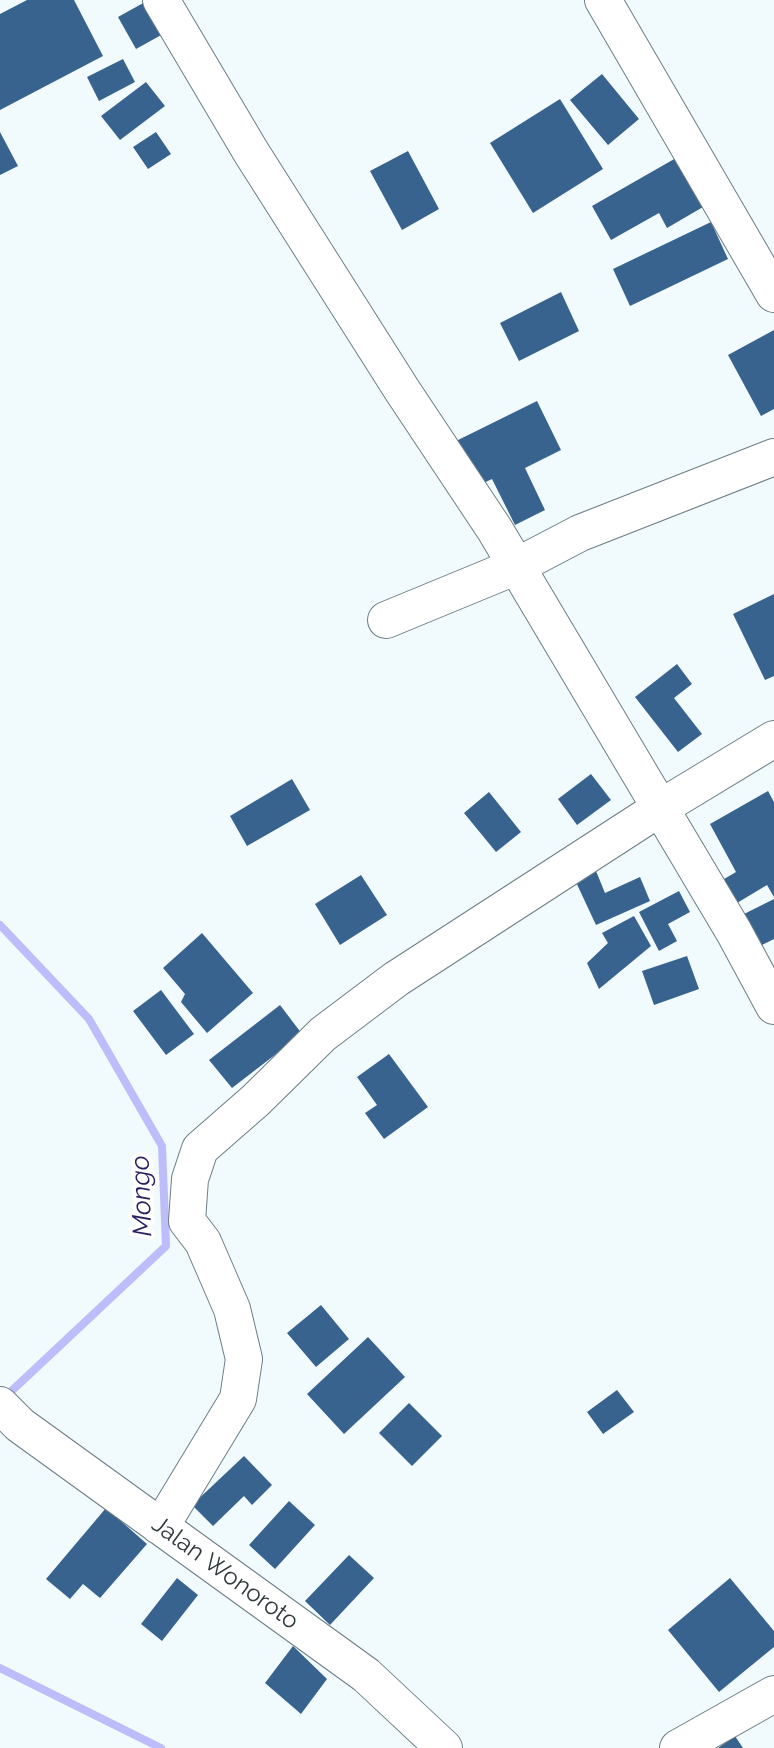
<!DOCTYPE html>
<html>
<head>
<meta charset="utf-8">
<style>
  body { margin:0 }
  canvas { display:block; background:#f1fafd }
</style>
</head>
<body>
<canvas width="774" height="1748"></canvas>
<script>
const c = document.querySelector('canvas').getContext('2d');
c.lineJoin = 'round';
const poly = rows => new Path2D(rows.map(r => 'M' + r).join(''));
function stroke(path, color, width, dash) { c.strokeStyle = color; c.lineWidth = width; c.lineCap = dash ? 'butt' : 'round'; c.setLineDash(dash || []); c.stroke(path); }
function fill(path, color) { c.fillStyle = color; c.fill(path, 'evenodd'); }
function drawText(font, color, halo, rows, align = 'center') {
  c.font = font + ' Raleway,sans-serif'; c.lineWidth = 8; c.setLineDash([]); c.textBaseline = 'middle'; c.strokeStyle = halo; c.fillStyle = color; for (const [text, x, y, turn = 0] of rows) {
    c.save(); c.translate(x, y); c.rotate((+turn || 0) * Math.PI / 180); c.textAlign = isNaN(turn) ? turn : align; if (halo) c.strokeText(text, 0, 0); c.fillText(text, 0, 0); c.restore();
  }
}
stroke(poly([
  [0,925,89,1019,162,1146,166,1246,3,1399],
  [0,1668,161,1748]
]), '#bcbdfa', 8);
fill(poly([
  [27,0,74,0,103,56,0,110,0,14],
  [145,2,163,34,136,49,118,17],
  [123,59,135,82,99,101,87,77],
  [602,74,639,119,608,145,570,100],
  [146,82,165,106,120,140,101,116],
  [560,99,603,169,533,213,490,143],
  [0,132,18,166,0,175],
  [156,132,171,154,148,169,133,147],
  [408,151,439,209,402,230,370,171],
  [676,158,703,207,667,228,659,213,611,240,592,206],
  [711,222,728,259,630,306,613,269],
  [561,292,579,331,519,361,500,323],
  [774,330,774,409,761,416,728,355],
  [537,401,561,450,525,468,545,510,515,525,492,479,473,488,450,444],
  [774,594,774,676,765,680,733,614],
  [677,664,692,684,674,698,702,734,678,752,635,697],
  [591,774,611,800,577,825,558,799],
  [292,779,310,810,247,846,230,816],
  [768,791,774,802,774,897,767,885,732,906,719,882,736,872,710,824],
  [489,792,521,832,496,852,464,813],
  [596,871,605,893,640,877,650,901,596,925,575,880],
  [361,875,387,915,340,945,315,904],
  [679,891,690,912,668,924,677,941,659,951,639,912],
  [774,899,774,939,760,946,744,914],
  [634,916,651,946,599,989,587,963,608,943,602,933],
  [202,933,253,993,207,1033,181,1002,185,994,163,968],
  [687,956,699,989,654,1005,642,971],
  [161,990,194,1034,166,1055,133,1011],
  [280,1005,302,1034,232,1088,209,1060],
  [389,1054,428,1107,384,1139,365,1113,377,1105,357,1077],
  [321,1305,349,1339,316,1367,287,1333],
  [368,1337,405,1377,344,1434,307,1394],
  [617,1390,634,1412,603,1434,587,1412],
  [409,1403,442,1436,412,1466,379,1433],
  [244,1456,272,1485,252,1505,244,1496,213,1526,192,1505],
  [289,1501,315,1525,275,1569,249,1545],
  [106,1508,147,1544,100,1598,83,1584,70,1599,46,1579],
  [349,1555,374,1578,330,1625,305,1601],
  [177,1578,198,1595,162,1641,141,1624],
  [730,1578,774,1631,774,1647,719,1692,668,1630],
  [293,1646,327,1679,301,1714,265,1683],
  [735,1736,743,1748,718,1748]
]), '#39638f');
const minor = poly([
  [161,0,251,152,402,390,495,530,734,932,774,1006],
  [603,0,774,294],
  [386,620,517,566,580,533,774,457],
  [0,1405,20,1425,366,1675,444,1748],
  [159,1526,169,1513,238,1399,244,1359,232,1309,203,1242,187,1221,190,1179,200,1149,256,1100,323,1034,396,979,660,808,774,739],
  [678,1748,774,1694]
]);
stroke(minor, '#6b7f85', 38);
stroke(minor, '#fff', 36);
drawText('24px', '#30393c', '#fff', [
  ["Jalan Wonoroto",225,1573,36]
]);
drawText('italic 26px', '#281f63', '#fff', [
  ["Mongo",142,1196,-92]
]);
</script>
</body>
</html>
